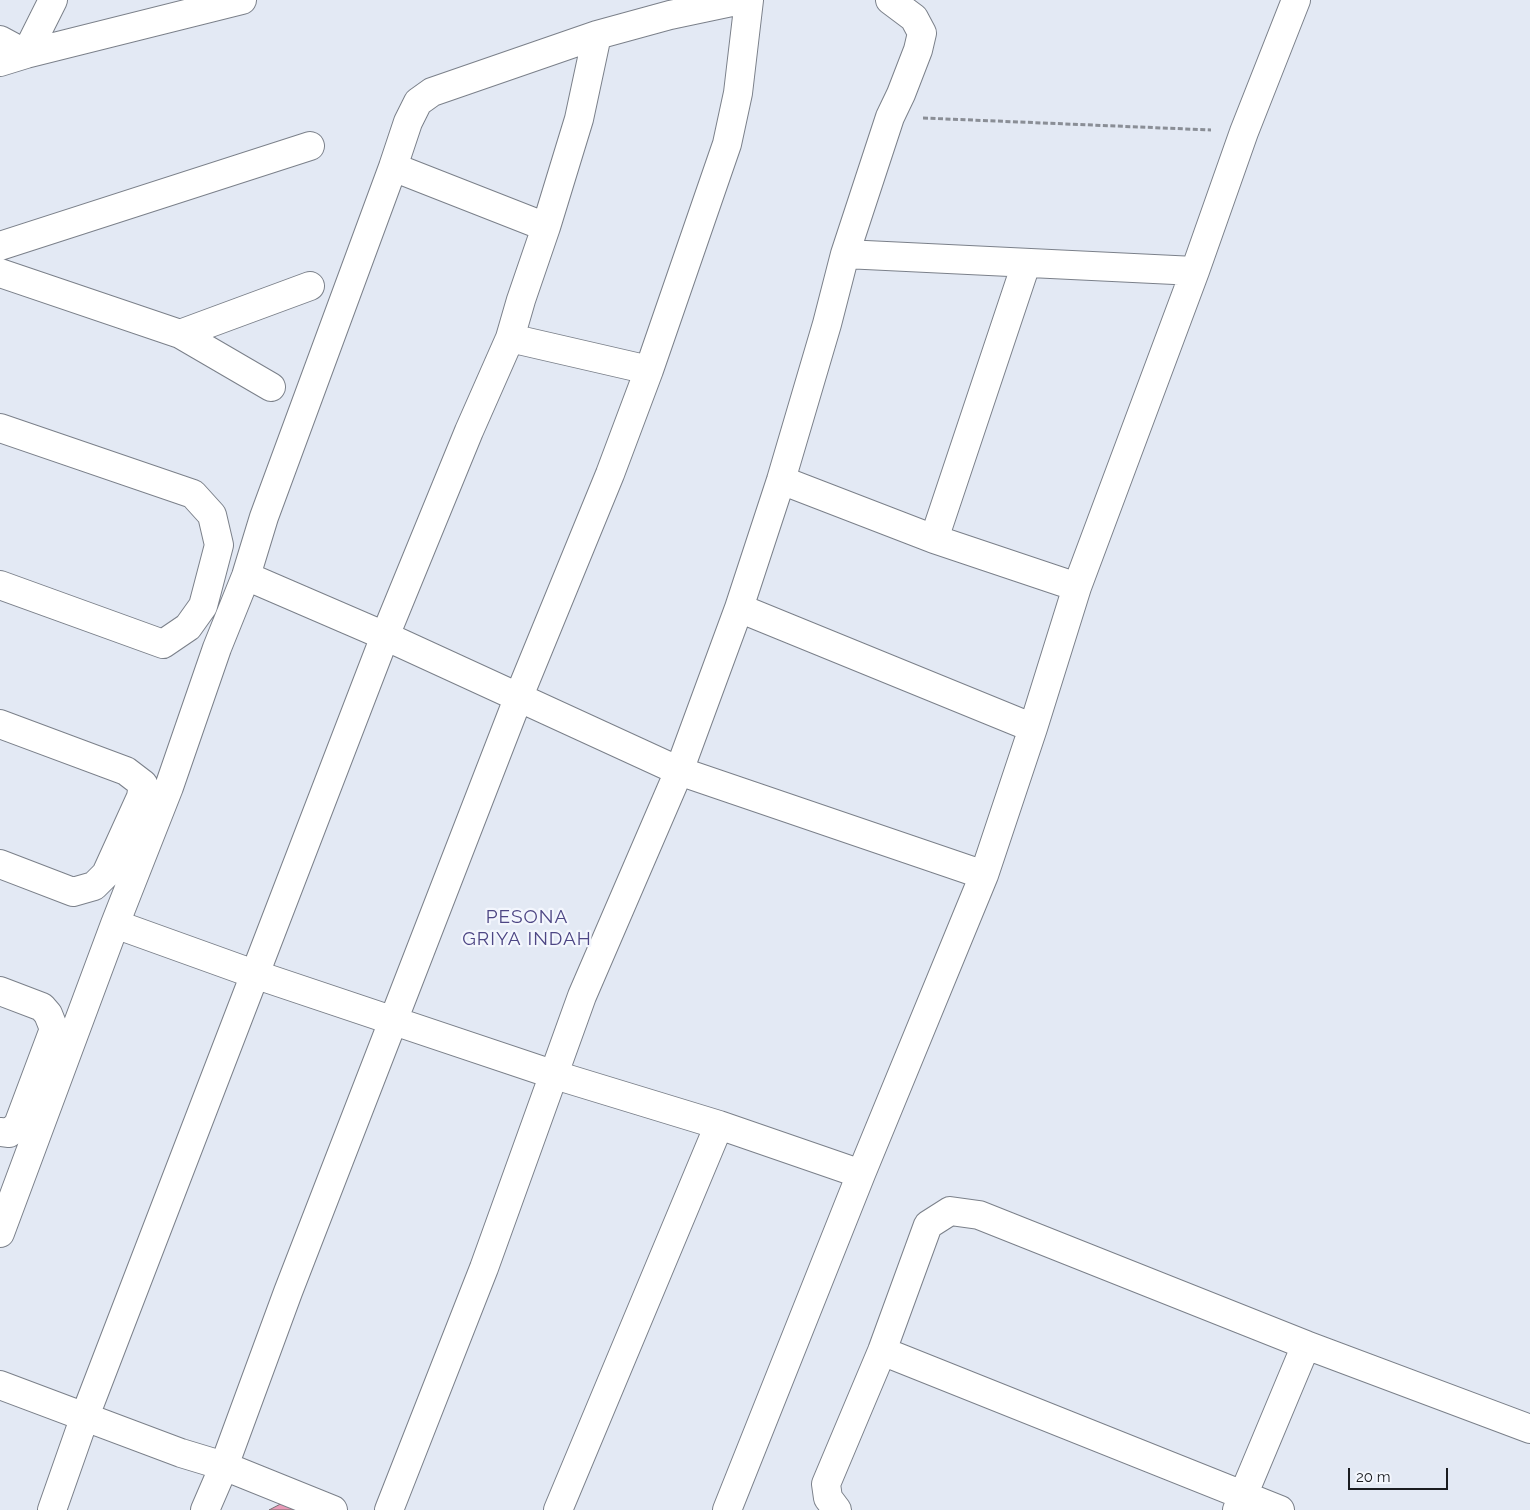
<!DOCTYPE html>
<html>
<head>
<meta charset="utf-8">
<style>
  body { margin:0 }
  #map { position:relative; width:1530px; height:1510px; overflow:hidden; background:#e3e9f4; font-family:Raleway,sans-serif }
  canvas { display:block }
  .scale { position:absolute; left:1348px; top:1468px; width:100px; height:22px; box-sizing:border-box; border:2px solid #1a1c20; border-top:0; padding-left:6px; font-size:15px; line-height:18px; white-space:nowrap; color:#1a1c20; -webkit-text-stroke:4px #f3f6fd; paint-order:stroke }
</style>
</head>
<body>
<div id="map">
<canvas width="1530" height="1510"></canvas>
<div class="scale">20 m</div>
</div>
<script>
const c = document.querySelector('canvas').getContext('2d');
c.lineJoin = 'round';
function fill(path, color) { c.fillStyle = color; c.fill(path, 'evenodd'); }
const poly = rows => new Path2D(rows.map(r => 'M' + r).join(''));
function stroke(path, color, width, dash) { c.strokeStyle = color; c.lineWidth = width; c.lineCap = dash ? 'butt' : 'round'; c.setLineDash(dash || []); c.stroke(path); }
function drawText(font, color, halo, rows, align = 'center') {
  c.font = font + ' Raleway,sans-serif'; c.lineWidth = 4.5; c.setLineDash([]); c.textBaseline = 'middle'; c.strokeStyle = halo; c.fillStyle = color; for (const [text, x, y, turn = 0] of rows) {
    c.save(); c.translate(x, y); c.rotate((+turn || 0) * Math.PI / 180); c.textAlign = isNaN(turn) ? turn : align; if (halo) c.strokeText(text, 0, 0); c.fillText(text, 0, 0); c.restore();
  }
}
const building = poly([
  [292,1498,298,1510,269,1510,292,1498]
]);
fill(building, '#e899b6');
stroke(building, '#7c6f73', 1);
const minor = poly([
  [0,40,26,54,53,0],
  [0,62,26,54,242,0],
  [546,227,579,119,597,35],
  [0,246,310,146],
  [845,254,1195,271],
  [0,273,180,334,271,387],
  [180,334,310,286],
  [510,338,649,370],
  [0,428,193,494,212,515,219,545,203,606,188,627,163,644,0,585],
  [781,480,934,539,1077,587],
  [934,539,1026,264],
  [246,576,385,636,679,771,984,875],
  [739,608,1033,728],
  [0,724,126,771,143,784,141,797,106,874,94,886,73,892,0,864],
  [115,924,254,974,555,1075,719,1125,861,1174],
  [0,991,42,1007,48,1014,54,1029,18,1125,9,1133,0,1132],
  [0,1233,115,924,169,787,217,648,246,576,264,517,393,167,408,122,418,102,432,92,597,35,670,15,741,0],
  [882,1351,1280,1510],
  [0,1385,181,1453,224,1466,333,1510],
  [52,1510,85,1416,385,636,469,431,510,338,521,300,546,227,393,167],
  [205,1510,224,1466,288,1292,519,696,610,474,649,370,727,144,738,93,749,0],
  [389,1510,484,1268,582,996,679,771,739,608,781,480,827,324,845,254,890,117,901,94,918,50,922,33,914,18,890,0],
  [558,1510,719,1125],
  [727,1510,861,1174,984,875,1033,728,1077,587,1195,271,1244,132,1296,0],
  [837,1510,828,1498,826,1484,882,1351,928,1225,950,1211,979,1215,1306,1345],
  [1237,1510,1306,1345,1530,1429]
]);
stroke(minor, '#7b808a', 30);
stroke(poly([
  [923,118,1211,130]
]), '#8a8e96', 3, [5, 2.5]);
stroke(minor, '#fff', 28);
c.letterSpacing = '1px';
drawText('19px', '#4d4684', '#f3f6fd', [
  ["PESONA",527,917],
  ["GRIYA INDAH",527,939]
]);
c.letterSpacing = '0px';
</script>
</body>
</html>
